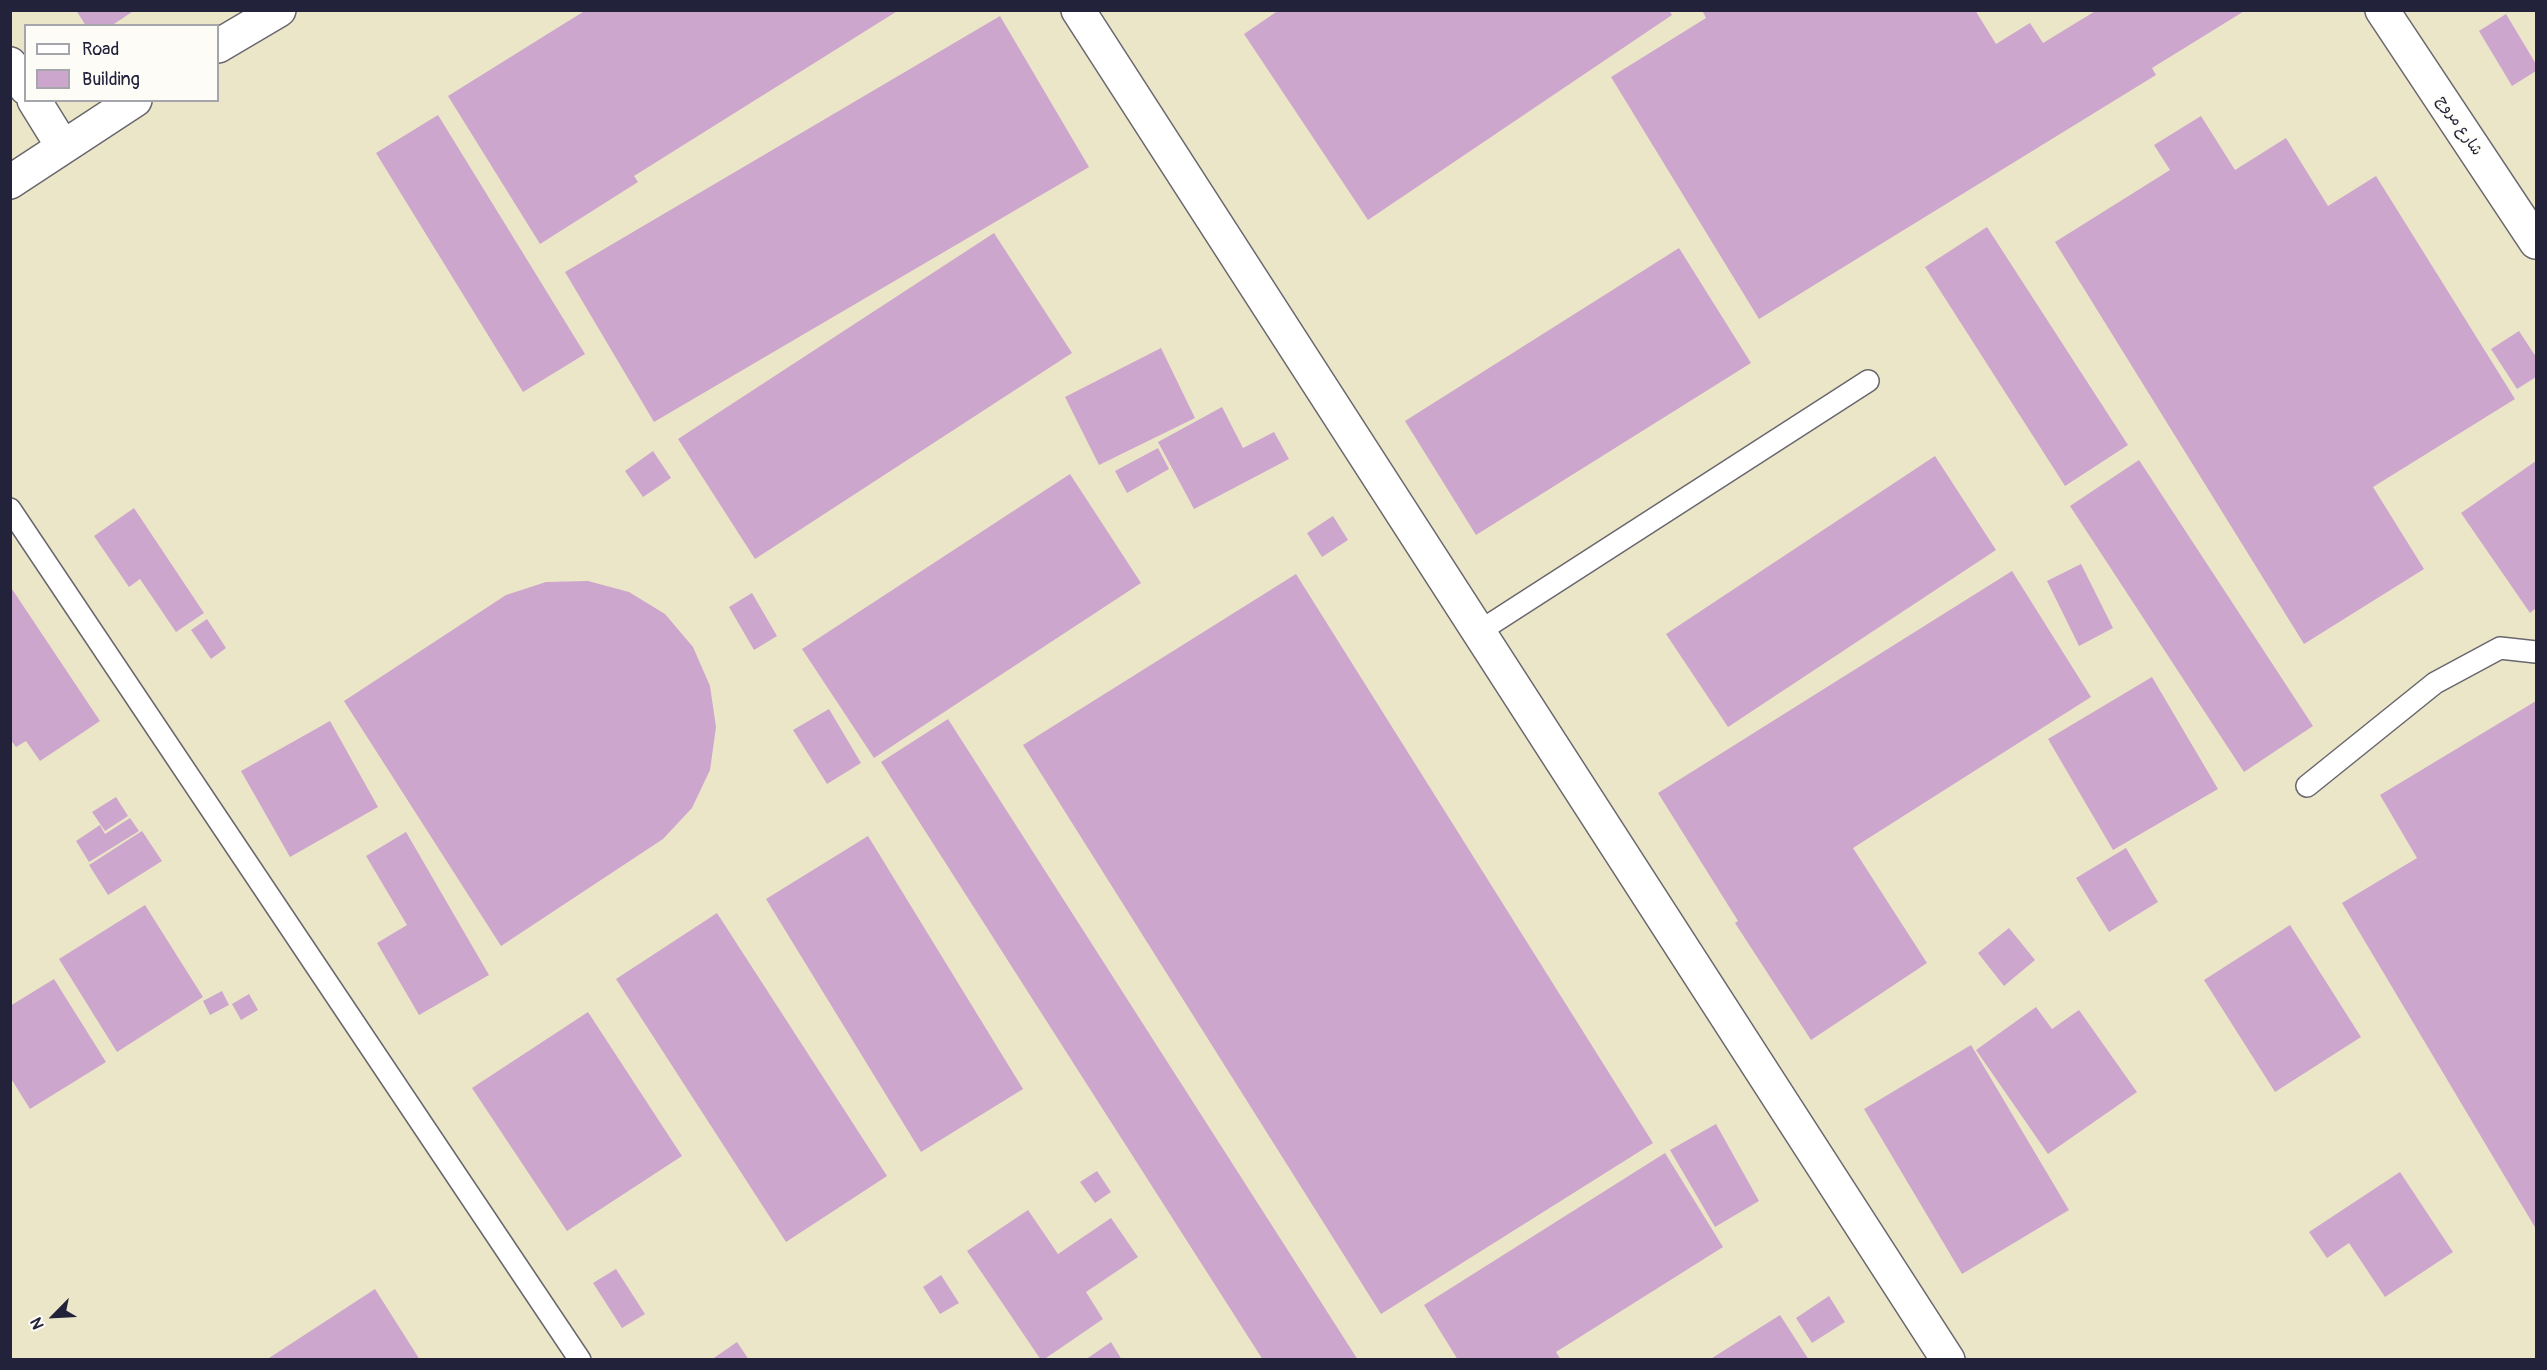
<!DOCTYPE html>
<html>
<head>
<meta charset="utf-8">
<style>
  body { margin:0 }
  #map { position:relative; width:2547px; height:1370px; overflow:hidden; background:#ece6c9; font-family:Pangolin,sans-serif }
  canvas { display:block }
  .frame { position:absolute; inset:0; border:12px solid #22223b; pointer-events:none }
  .legend { position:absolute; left:24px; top:24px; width:195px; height:78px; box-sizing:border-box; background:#fdfcf7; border:2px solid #a5a5ac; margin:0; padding:8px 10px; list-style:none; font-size:18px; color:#22223b }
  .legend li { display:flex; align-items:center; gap:12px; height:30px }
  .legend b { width:30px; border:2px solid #a5a5ac }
  .north { position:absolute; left:24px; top:1286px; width:60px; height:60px; -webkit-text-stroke:4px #fdfcf7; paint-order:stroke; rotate:246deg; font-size:16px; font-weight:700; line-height:24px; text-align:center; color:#22223b }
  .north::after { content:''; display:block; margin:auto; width:21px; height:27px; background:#22223b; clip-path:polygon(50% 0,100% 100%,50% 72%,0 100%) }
</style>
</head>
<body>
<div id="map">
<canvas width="2547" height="1370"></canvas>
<div class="frame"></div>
<ul class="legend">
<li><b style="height:8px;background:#fff"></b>Road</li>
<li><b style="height:16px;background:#cca6cc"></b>Building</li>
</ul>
<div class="north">N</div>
</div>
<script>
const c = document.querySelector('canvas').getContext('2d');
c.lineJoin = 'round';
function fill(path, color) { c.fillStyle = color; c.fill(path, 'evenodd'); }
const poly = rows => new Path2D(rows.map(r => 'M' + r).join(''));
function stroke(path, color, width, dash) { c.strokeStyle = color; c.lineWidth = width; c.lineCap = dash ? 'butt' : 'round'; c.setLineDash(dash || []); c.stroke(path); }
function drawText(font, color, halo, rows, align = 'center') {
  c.font = font + ' Pangolin,"Playpen Sans Arabic",sans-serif'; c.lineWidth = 4.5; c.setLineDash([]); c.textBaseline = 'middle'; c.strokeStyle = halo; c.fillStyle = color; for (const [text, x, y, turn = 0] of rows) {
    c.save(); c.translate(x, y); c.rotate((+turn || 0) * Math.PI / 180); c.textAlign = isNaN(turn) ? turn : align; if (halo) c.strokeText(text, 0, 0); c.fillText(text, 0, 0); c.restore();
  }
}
fill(poly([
  [76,10,135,10,111,26,86,26],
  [586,10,899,10,634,176,638,182,540,244,448,96],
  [1279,10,1669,10,1672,15,1368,220,1244,34],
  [1702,10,1975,10,1996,44,2030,23,2043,43,2097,10,2246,10,2152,68,2156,75,1759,319,1611,77,1706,18],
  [2506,14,2536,64,2536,71,2512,86,2479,31],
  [1000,16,1089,167,654,422,565,272],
  [438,115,585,354,523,392,376,153],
  [2201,116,2235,170,2286,138,2328,206,2376,176,2515,399,2373,487,2424,569,2304,644,2055,242,2170,170,2154,145],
  [1987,227,2128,445,2065,486,1925,267],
  [994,233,1072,353,755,559,678,439],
  [1679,248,1751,363,1476,535,1405,421],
  [2519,331,2536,357,2536,377,2517,389,2491,349],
  [1161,348,1195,418,1099,465,1065,397],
  [1222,407,1243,448,1274,432,1289,459,1194,509,1158,442],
  [1158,448,1169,469,1127,493,1115,471],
  [653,451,671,478,643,497,625,471],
  [1935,456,1996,550,1728,727,1666,634],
  [2139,460,2313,726,2244,772,2070,506],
  [2536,461,2536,608,2530,613,2461,513],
  [1070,474,1141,583,874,758,802,649],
  [134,508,204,613,176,632,140,579,129,587,94,536],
  [1333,516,1348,540,1322,557,1307,533],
  [2081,564,2113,628,2079,646,2047,581],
  [2012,571,2091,697,1853,848,1927,963,1811,1040,1735,923,1738,921,1658,793],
  [1296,574,1653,1143,1381,1314,1023,745],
  [588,581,629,592,665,614,693,647,710,686,716,727,710,770,692,808,663,839,501,946,344,701,506,595,546,582],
  [10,586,100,721,40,761,26,741,16,747,10,739],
  [752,593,777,636,754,650,729,607],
  [207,619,226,648,211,659,191,630],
  [2152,677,2218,789,2113,850,2048,739],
  [2536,701,2536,1229,2342,903,2417,858,2380,795],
  [829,709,861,763,827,784,793,730],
  [948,719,1358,1360,1263,1360,881,762],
  [330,721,378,807,290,857,241,771],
  [116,797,128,816,105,831,92,812],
  [130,818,139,831,89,862,76,841,100,825,105,834],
  [142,831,162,861,108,895,89,865],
  [406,832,489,975,419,1015,377,943,407,925,366,856],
  [868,836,1023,1089,921,1152,766,899],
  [2126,848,2158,902,2109,932,2076,878],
  [145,905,203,997,117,1052,59,959],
  [717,913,887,1176,786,1242,616,979],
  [2290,925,2361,1037,2275,1092,2204,980],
  [2009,928,2035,960,2004,986,1978,953],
  [54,979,106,1062,30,1109,10,1077,10,1006],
  [222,991,229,1005,210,1015,203,1001],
  [249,994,258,1010,241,1020,232,1004],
  [2036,1007,2052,1029,2079,1010,2137,1092,2048,1154,1976,1050],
  [588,1012,682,1156,567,1231,472,1088],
  [1971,1045,2069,1210,1962,1274,1864,1109],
  [1716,1124,1759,1201,1715,1227,1670,1150],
  [1665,1153,1723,1247,1556,1352,1561,1360,1458,1360,1424,1305],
  [1097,1171,1111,1192,1095,1203,1080,1182],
  [2400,1172,2453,1252,2385,1297,2349,1243,2327,1258,2309,1232],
  [1028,1210,1058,1254,1111,1218,1138,1257,1086,1292,1103,1319,1043,1360,1041,1360,967,1251],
  [616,1269,645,1314,622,1328,593,1283],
  [941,1275,959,1303,940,1314,923,1287],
  [375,1289,420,1360,266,1360],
  [1829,1296,1845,1322,1812,1343,1796,1318],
  [1780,1315,1809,1360,1709,1360],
  [737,1342,749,1360,711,1360],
  [1111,1342,1122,1360,1085,1360]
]), '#cca6cc');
const service = poly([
  [10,509,580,1360],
  [1480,631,1868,381],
  [2307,786,2435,683,2500,648,2536,652]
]);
const minor = poly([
  [1078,10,1948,1360],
  [2382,10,2536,242],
  [218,46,279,10],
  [10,64,26,88],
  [34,100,63,147],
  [10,182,135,100]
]);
stroke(service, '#69676d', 24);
stroke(minor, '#69676d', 36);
stroke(service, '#fff', 21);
stroke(minor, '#fff', 33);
drawText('15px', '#22223b', '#fdfcf7', [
  ["شارع مروج",2459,126,56]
]);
</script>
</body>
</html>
